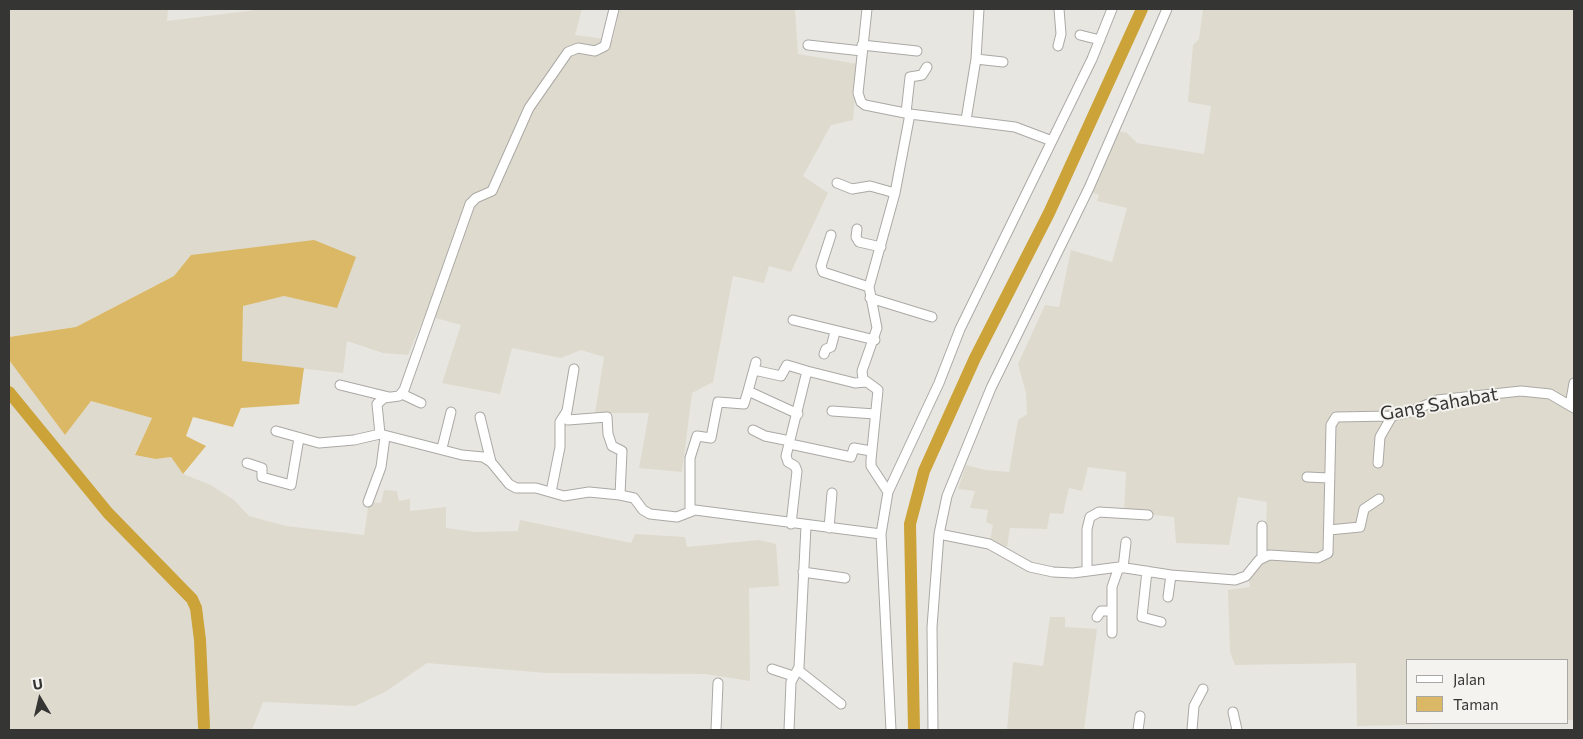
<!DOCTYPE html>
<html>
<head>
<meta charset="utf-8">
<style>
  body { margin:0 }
  #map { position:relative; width:1583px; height:739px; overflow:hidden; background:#e8e6e1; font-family:Commissioner,sans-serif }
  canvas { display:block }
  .frame { position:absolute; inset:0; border:10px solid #353533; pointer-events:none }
  .legend { position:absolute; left:1406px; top:659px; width:162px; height:65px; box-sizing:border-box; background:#f5f3ef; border:1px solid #a8a7a4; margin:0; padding:6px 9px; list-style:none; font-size:15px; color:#353533 }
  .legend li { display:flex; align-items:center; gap:10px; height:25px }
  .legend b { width:25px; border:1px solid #a8a7a4 }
  .north { position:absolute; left:15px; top:674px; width:50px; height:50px; -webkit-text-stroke:4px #f5f3ef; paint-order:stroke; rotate:351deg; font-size:14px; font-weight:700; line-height:20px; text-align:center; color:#353533 }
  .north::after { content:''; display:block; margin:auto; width:18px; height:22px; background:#353533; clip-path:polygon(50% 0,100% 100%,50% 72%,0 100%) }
</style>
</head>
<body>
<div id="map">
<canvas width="1583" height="739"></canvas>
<div class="frame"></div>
<ul class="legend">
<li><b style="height:6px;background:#fff"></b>Jalan</li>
<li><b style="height:14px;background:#dab865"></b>Taman</li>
</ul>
<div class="north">U</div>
</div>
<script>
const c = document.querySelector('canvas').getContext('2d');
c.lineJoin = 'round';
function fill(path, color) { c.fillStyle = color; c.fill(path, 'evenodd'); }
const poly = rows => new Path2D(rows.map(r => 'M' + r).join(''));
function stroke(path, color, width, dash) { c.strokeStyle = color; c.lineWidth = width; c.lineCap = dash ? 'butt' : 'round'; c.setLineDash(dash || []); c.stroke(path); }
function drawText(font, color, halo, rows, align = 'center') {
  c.font = font + ' Commissioner,sans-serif'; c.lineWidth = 4; c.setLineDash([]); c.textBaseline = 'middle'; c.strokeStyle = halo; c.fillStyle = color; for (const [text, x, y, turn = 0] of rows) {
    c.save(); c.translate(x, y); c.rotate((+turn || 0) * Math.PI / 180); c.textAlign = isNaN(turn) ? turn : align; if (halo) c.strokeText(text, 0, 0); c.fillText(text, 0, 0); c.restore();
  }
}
fill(poly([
  [9,9,168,9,167,21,264,9,582,9,575,35,613,40,619,9,795,9,798,54,858,64,853,120,831,125,803,176,828,193,791,272,769,266,764,283,733,276,713,382,692,393,682,472,639,468,649,413,595,413,604,357,581,350,561,358,512,348,500,394,442,383,461,325,425,315,408,355,383,353,347,341,343,373,242,362,243,305,284,296,337,307,191,255,174,276,76,327,9,337],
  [1203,9,1574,9,1574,720,1567,720,1567,660,1407,660,1407,723,1484,723,1357,726,1356,663,1235,665,1230,652,1228,590,1250,587,1247,572,1265,551,1267,502,1238,497,1229,545,1176,543,1174,517,1124,512,1126,472,1088,467,1082,491,1069,488,1063,514,1050,513,1047,529,1010,528,1007,547,990,541,993,525,986,522,988,510,970,508,975,491,958,489,966,465,985,470,1009,472,1018,420,1027,414,1026,393,1018,364,1045,305,1059,307,1071,250,1112,262,1127,208,1097,201,1099,195,1091,192,1119,131,1127,133,1137,143,1204,154,1211,106,1188,102,1193,45,1199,39],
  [9,360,65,435,91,401,152,418,135,454,156,459,171,457,183,474,211,485,234,500,249,516,286,526,364,535,369,502,381,503,384,490,397,491,399,501,410,499,410,511,446,507,446,528,475,532,518,531,520,520,631,543,635,534,685,537,687,547,759,540,776,544,779,586,749,588,750,681,705,674,546,673,427,663,385,692,355,706,263,702,252,730,9,730],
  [1050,617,1065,617,1065,627,1097,629,1084,730,1007,730,1013,662,1043,666]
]), '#dfdace');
fill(poly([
  [314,240,356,257,337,308,284,296,243,306,242,361,304,368,299,404,241,408,233,427,193,417,186,436,206,446,183,474,171,457,156,459,135,455,152,418,91,401,65,435,9,360,9,337,76,327,174,276,191,255]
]), '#dab865');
stroke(poly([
  [204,727,204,730]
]), '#cba338', 2);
stroke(poly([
  [9,392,108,513,192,599,196,608,200,640,204,727],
  [914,730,910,524,924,471,975,358,1049,213,1142,9]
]), '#cba338', 12);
const minor = poly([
  [614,9,605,46,595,51,578,48,568,52,529,108,492,191,476,198,470,204,404,390,399,396,384,398,377,404,380,434,462,455,483,457,491,462,509,484,516,488,536,488,564,496,589,492,620,495,634,498,643,510,650,514,677,517,695,510,881,534],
  [867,9,858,93,861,102,865,105,910,114,1015,127,1052,141],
  [1080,35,1100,40],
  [808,45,862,51],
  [862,45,917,51],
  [1058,46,1061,34,1059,9],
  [976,59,1003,62],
  [906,113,910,77,922,75,927,67],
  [966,120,976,59,979,9],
  [837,183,852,189,870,186,895,193],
  [857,229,856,237,859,242,881,247],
  [831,235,821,266,823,272,869,287],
  [870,298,932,317],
  [793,320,875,340],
  [824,354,826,349,831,347,835,332],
  [756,362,748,391,798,414],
  [754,370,781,376,787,365,807,371],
  [340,385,389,397],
  [402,394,421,403],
  [1570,405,1574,383],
  [832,411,875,414],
  [566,414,568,420,607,417,608,434,612,446,622,451,620,495],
  [480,417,491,462],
  [753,430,765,436,790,441],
  [276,431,319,443,354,440,380,434],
  [790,444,851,457,854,448,871,451],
  [442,448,451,412],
  [247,463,262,468,262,477,291,485,299,438],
  [1378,463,1380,437,1392,416],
  [1307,477,1329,478],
  [551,492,560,447,560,422,567,411,574,369],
  [888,492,871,466,871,460,878,390,863,379,862,371,877,328,869,287,895,193,910,114],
  [368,502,381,467,385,437],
  [690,512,690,458,697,436,711,438,718,402,744,404,748,391],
  [791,524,797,471,795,466,788,462,786,456,807,371,855,383,866,382],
  [1262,526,1262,558],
  [829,528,832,493],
  [1329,530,1360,527,1364,509,1379,499],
  [939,534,989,544,1030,567,1053,572,1073,573,1119,567,1171,575,1235,580,1246,576,1259,560,1269,555,1318,558,1328,553,1331,425,1336,417,1392,416,1410,412,1437,400,1521,391,1550,394,1574,408],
  [1123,568,1126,542],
  [1087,571,1087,529,1090,517,1099,512,1148,515],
  [1147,571,1142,617,1161,622],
  [803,572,845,578],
  [1168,597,1171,575],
  [1097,617,1101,611,1110,611],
  [1112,633,1112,587,1119,567],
  [772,669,793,676],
  [798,670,841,704],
  [1233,712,1237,730],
  [716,730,718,683],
  [789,730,791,682,799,667,806,526],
  [891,730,881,534,888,492,939,383,960,329,1092,59,1112,9],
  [933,730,932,627,939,534,947,496,991,388,1089,188,1167,9],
  [1138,730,1140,716],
  [1192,730,1194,706,1203,689]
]);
stroke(minor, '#aba9a5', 11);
stroke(minor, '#fff', 9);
drawText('19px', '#353533', '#f5f3ef', [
  ["Gang Sahabat",1439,404,-10]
]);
</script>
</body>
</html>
